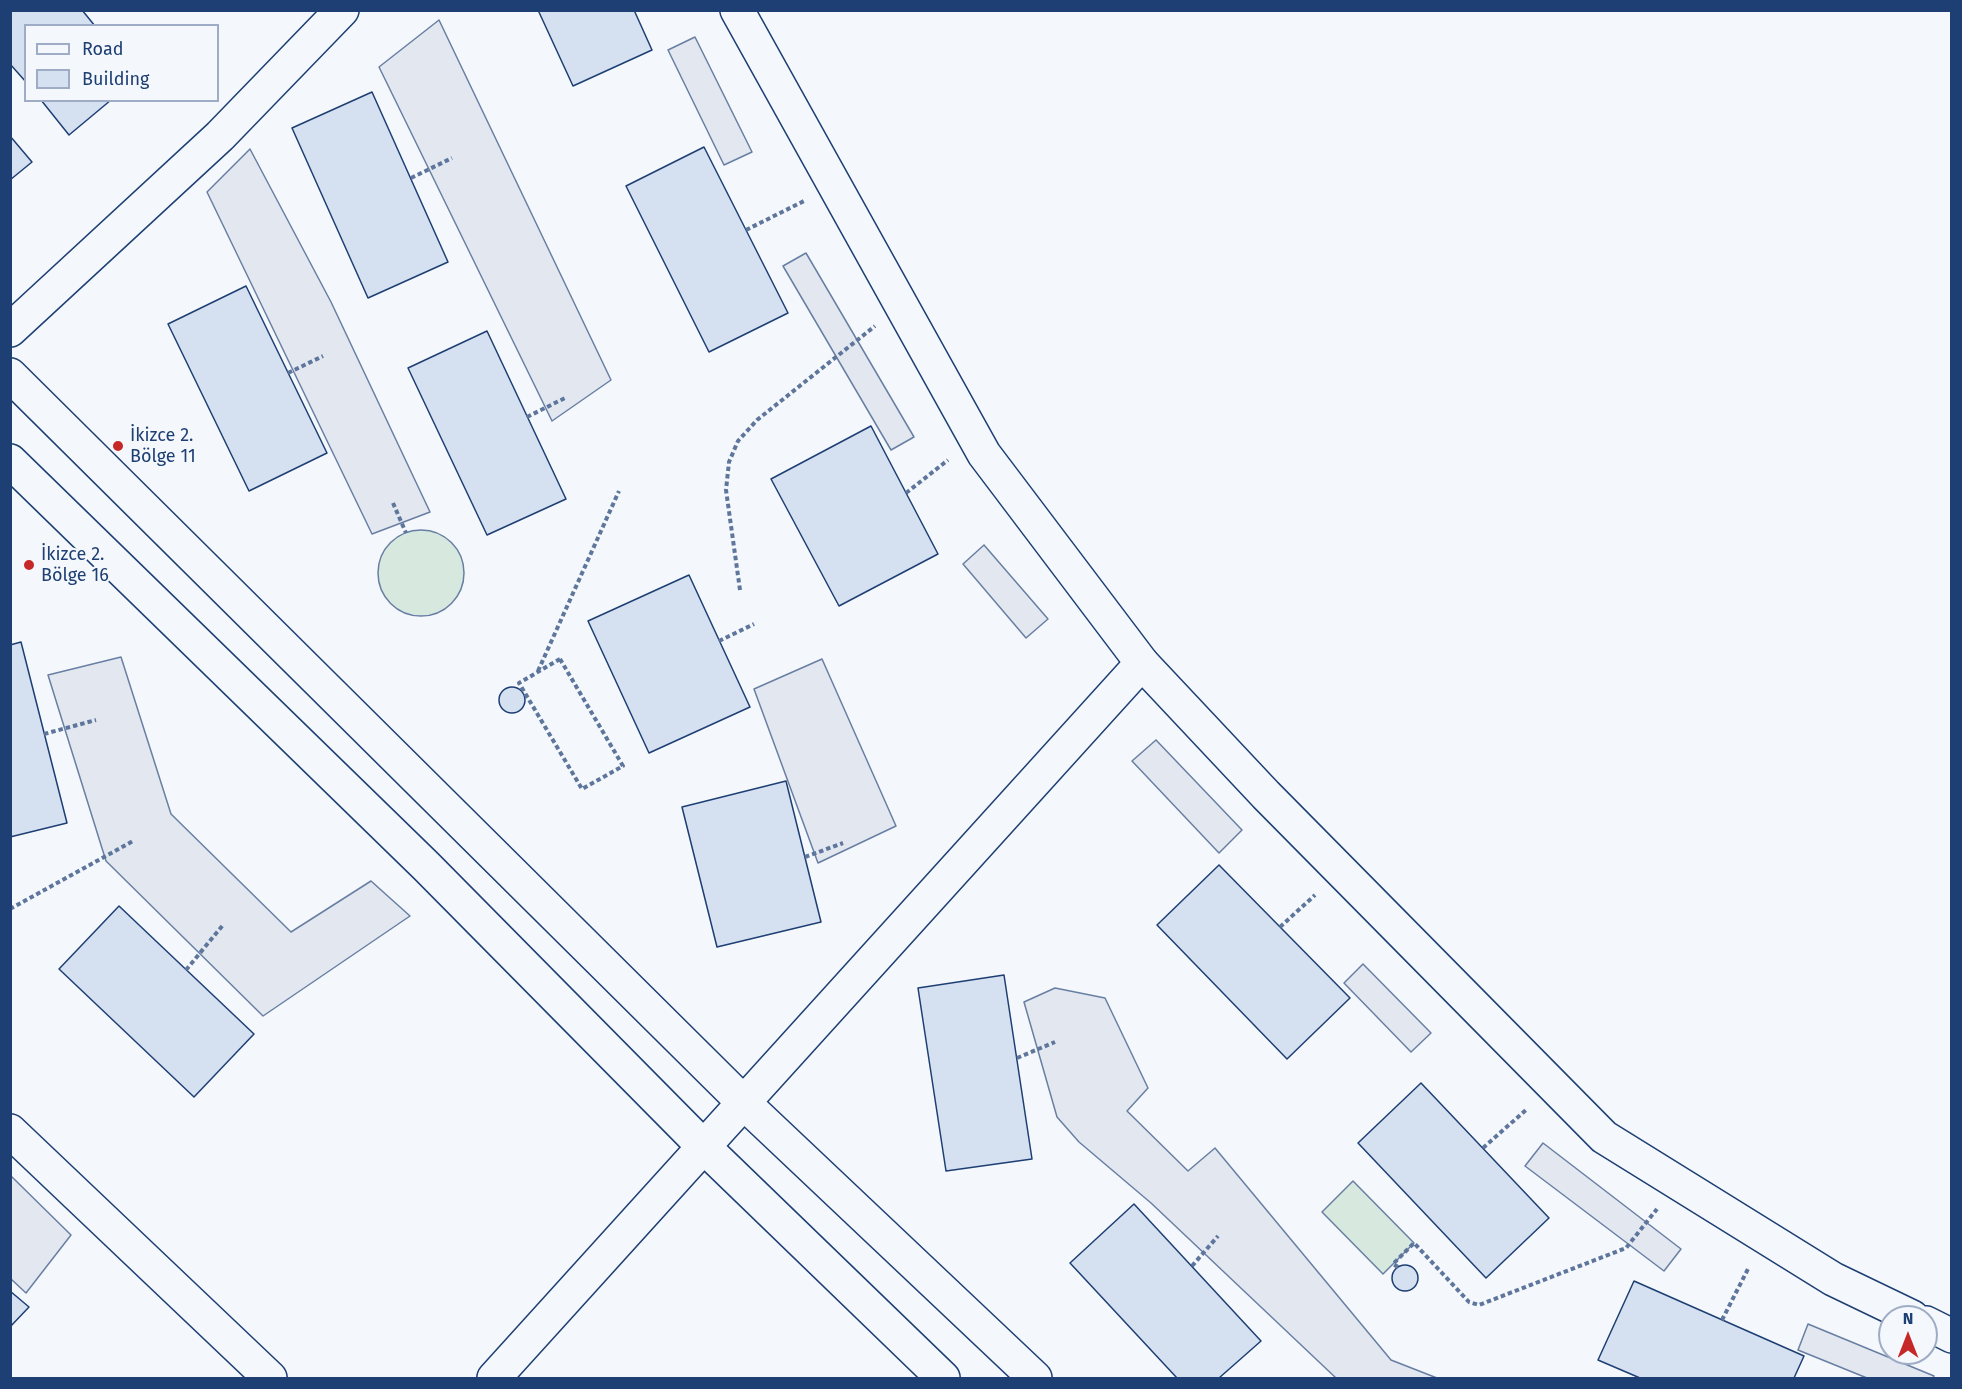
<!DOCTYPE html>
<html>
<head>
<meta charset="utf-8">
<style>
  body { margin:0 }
  #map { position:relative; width:1962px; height:1389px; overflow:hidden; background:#f4f7fb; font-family:"Fira Sans",sans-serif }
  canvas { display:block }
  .frame { position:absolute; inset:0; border:12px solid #1d3f73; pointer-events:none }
  .legend { position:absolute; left:24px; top:24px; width:195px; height:78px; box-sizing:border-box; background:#f4f7fb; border:2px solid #9eadc5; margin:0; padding:8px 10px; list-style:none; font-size:18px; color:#1d3f73 }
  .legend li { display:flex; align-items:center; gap:12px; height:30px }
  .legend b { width:30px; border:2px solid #9eadc5 }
  .north { position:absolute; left:1878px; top:1305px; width:60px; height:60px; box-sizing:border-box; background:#f4f7fb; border:2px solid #9eadc5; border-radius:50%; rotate:0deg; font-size:16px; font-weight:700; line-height:24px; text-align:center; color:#1d3f73 }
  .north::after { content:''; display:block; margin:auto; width:21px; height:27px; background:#c62828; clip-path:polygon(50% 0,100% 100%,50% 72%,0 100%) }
</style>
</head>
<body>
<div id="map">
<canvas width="1962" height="1389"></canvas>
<div class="frame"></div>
<ul class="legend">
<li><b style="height:8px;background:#f4f7fb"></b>Road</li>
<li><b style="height:16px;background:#d5e0f0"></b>Building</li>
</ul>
<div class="north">N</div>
</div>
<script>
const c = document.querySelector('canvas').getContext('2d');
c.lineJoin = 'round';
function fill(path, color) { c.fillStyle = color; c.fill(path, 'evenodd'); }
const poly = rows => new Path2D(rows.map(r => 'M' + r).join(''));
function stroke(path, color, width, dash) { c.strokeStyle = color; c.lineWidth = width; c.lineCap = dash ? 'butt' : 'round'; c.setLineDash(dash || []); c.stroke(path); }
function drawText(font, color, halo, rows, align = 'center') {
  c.font = font + ' "Fira Sans",sans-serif'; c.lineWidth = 4.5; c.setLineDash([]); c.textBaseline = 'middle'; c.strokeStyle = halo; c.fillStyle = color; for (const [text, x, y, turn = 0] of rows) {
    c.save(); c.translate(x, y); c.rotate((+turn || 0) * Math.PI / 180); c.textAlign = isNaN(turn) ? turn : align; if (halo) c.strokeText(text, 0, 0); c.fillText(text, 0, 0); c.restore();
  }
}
const green = poly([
  '378 573a43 43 0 1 1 86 0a43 43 0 1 1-86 0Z',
  [1353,1181,1414,1243,1383,1274,1322,1212,1353,1181]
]);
fill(green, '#d7e8df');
stroke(green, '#687fa3', 1.5);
const parking = poly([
  [439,20,611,380,552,421,379,67,439,20],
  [695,37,752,152,724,165,668,50,695,37],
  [250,149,331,302,430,512,372,534,207,192,250,149],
  [806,253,914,437,891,450,783,266,806,253],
  [984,545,1048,619,1026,638,963,564,984,545],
  [121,657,171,814,291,932,371,881,410,916,263,1016,106,861,48,675,121,657],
  [822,659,896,826,818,863,754,689,822,659],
  [1156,740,1242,830,1219,853,1132,761,1156,740],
  [1363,964,1431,1033,1411,1052,1344,983,1363,964],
  [1055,988,1105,998,1148,1088,1127,1111,1188,1171,1215,1148,1391,1360,1437,1378,1336,1378,1151,1203,1079,1142,1057,1117,1024,1002,1055,988],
  [1543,1143,1681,1249,1664,1271,1525,1166,1543,1143],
  [11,1176,71,1235,26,1293,11,1279,11,1176],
  [1808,1324,1934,1376,1933,1378,1867,1378,1798,1350,1808,1324]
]);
fill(parking, '#e3e8f0');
stroke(parking, '#687fa3', 1.5);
const building = poly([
  [10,10,82,10,95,26,26,26,26,82,10,64,10,10],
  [538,10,634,10,652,50,573,86,538,10],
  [372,92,448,262,368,298,292,128,372,92],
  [41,100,111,100,69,135,41,100],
  [10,136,32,162,10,180,10,136],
  [704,147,788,313,709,352,626,186,704,147],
  [246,286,327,453,249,491,168,324,246,286],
  [487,331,566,499,487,535,408,368,487,331],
  [871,426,938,554,839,606,771,479,871,426],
  [689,575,750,707,649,753,588,621,689,575],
  [21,642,67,823,10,837,10,645,21,642],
  '499 700a13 13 0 1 1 26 0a13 13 0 1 1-26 0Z',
  [786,781,821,922,717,947,682,807,786,781],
  [1219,865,1350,998,1287,1059,1157,925,1219,865],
  [119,906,254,1034,194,1097,59,969,119,906],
  [1004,975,1032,1159,946,1171,918,988,1004,975],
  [1421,1083,1549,1218,1486,1278,1358,1143,1421,1083],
  [1134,1204,1261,1341,1219,1378,1177,1378,1070,1263,1134,1204],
  '1392 1278a13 13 0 1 1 26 0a13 13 0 1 1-26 0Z',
  [1634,1281,1804,1356,1794,1378,1640,1378,1598,1360,1634,1281],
  [10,1291,29,1307,10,1327,10,1291]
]);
fill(building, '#d5e0f0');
stroke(building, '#1d3f73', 1.5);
const street = poly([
  [10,330,220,136,342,10],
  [10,1131,270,1378],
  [494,1378,1142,663]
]);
const secondary = poly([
  [737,10,984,454,1142,663,1266,795,1604,1137,1833,1279,1912,1317],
  [10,375,744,1103,1035,1378],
  [10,461,426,866,704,1147,943,1378],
  [1926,1323,1952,1336]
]);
stroke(street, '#1d3f73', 36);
stroke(secondary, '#1d3f73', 36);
stroke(poly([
  [411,178,452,158],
  [746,230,804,201],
  [288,373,323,356],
  [527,417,567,397],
  [906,493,948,460],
  [393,503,406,533],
  [740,590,726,490,729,462,738,441,757,420,875,326],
  [719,641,754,624],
  [560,659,623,766,582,789,519,683,560,659],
  [538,671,619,491],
  [44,734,96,720],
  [805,857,843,843],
  [10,909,133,841],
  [1280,927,1315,895],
  [186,970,223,925],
  [1017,1058,1055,1042],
  [1483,1148,1527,1109],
  [1192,1266,1218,1236],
  [1398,1267,1393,1264,1414,1243,1469,1302,1479,1305,1626,1248,1657,1209],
  [1722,1320,1749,1267]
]), '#5e769c', 4, [4.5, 3]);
stroke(street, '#f4f7fb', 33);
stroke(secondary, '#f4f7fb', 33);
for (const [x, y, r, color] of [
  [118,446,6,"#c62828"],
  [29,565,6,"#c62828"]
]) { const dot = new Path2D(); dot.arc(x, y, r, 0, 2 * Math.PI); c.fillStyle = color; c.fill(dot); stroke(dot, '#f4f7fb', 2); }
drawText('18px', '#1d3f73', '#f4f7fb', [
  ["İkizce 2.",130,436],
  ["Bölge 11",130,457],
  ["İkizce 2.",41,555],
  ["Bölge 16",41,576]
], 'left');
</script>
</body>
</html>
